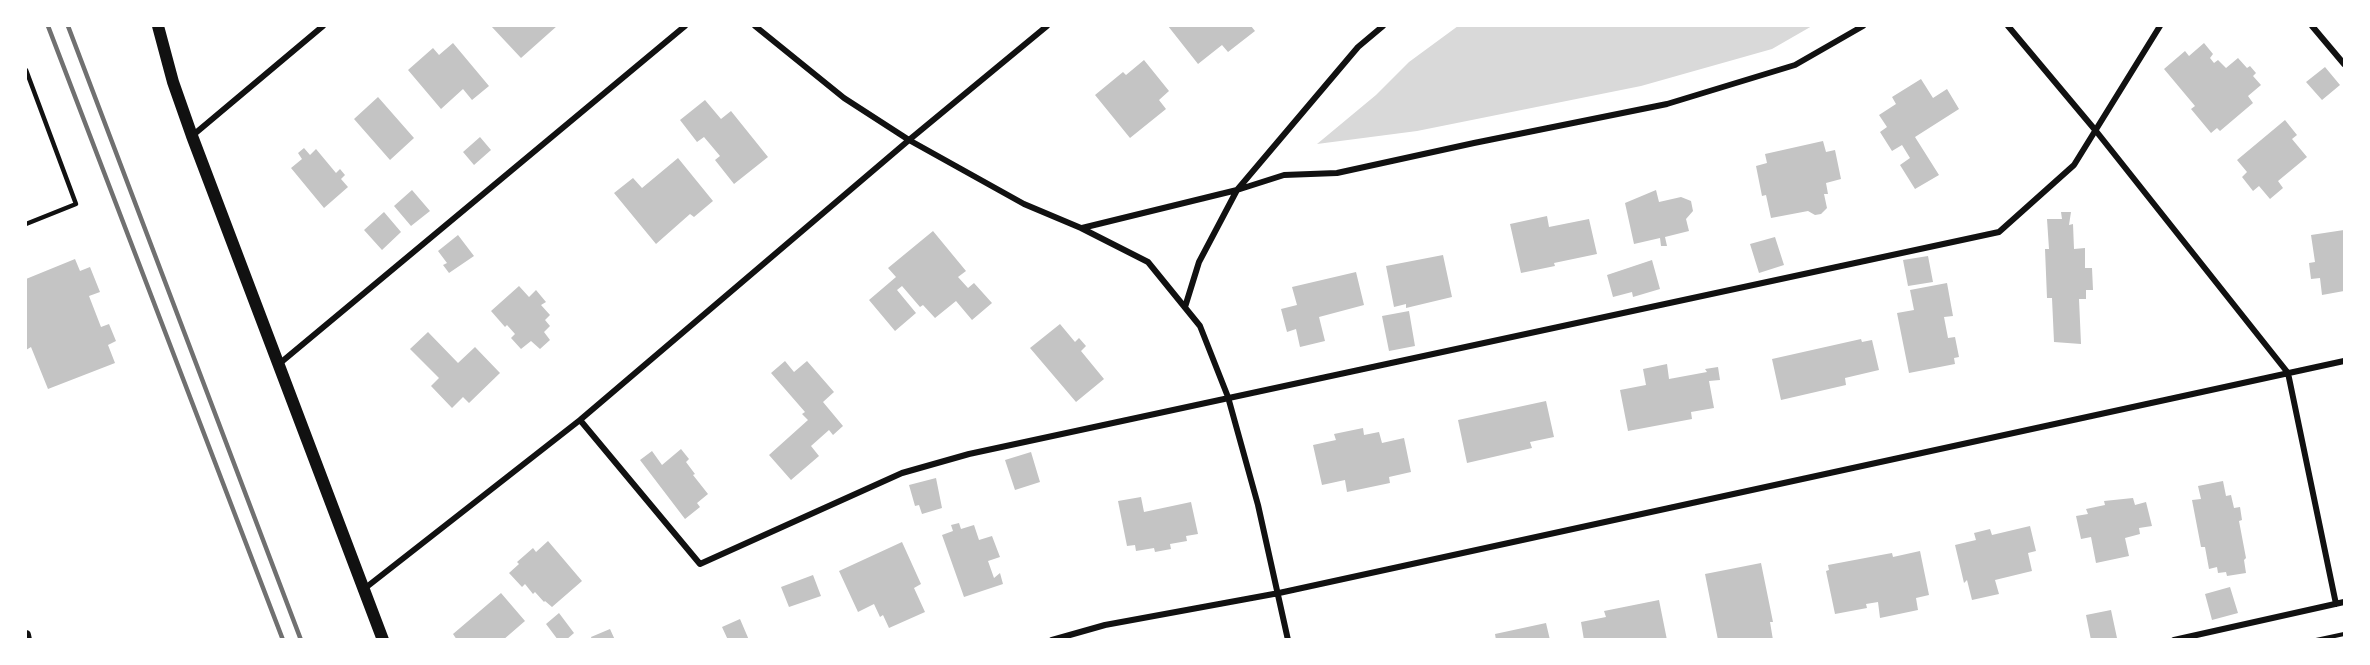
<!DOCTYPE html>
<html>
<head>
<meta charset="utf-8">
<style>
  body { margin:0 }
  #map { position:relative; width:2370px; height:665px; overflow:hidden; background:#fff; font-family:"PT Serif",serif }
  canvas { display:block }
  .frame { position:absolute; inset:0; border:27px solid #fff; pointer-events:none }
</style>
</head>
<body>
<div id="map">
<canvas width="2370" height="665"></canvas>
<div class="frame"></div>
</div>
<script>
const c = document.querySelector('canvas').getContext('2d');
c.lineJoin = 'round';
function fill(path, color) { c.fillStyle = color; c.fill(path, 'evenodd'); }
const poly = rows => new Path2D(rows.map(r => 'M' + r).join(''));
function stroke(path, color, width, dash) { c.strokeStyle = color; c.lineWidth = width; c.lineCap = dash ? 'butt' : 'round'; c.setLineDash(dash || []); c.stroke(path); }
fill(poly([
  [1458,26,1812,26,1772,49,1641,86,1417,131,1317,144,1376,95,1409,62]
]), '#d9d9d9');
fill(poly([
  [491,26,557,26,521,58],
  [1168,26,1251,26,1255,31,1228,52,1222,45,1198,64],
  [453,43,489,86,472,100,463,89,441,109,408,70,433,48,439,55],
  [2204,43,2213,54,2210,58,2214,63,2218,60,2226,68,2238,58,2247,68,2250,66,2256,73,2253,76,2261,85,2248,96,2253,103,2220,131,2217,128,2211,133,2191,109,2195,106,2164,69,2185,51,2189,56],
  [1144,60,1169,91,1159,100,1166,109,1130,138,1095,95,1123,72,1126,75],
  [2325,67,2340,85,2322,100,2306,82],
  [1921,79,1933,98,1947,89,1959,109,1915,137,1939,175,1915,189,1900,165,1910,158,1902,145,1892,151,1880,132,1887,127,1879,115,1896,104,1892,97],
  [378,97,414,138,390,160,354,119],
  [705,100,721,119,731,111,768,157,734,184,715,160,720,156,704,137,697,142,680,120],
  [2285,120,2297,135,2292,139,2307,157,2278,181,2283,188,2270,199,2259,186,2253,191,2242,177,2247,172,2237,160],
  [480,137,491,150,474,165,463,152],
  [1823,141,1826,152,1835,150,1841,179,1826,183,1828,194,1824,194,1827,208,1821,214,1815,215,1808,211,1771,218,1766,195,1762,196,1756,166,1767,163,1765,154],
  [304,148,310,155,316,149,336,173,340,169,345,175,341,179,348,187,324,208,291,168,302,159,298,153],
  [678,158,713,201,694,217,690,214,656,244,614,193,633,178,642,188],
  [412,190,430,211,411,226,394,206],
  [1656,190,1659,202,1681,197,1691,201,1693,211,1686,219,1689,231,1665,237,1667,246,1661,246,1660,238,1634,244,1625,203],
  [384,212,401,232,382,250,364,230],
  [2061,212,2071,212,2069,225,2073,224,2074,249,2085,248,2085,268,2092,268,2093,290,2086,290,2086,299,2079,299,2081,344,2054,342,2052,298,2047,298,2045,249,2049,249,2047,219,2062,219],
  [1547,216,1549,227,1589,219,1597,254,1554,263,1555,266,1521,273,1510,224],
  [2344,230,2344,291,2322,295,2320,278,2311,279,2309,263,2315,262,2311,235],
  [933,231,966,271,958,277,968,288,974,283,992,303,972,320,956,301,935,318,923,305,920,307,902,286,897,290,916,313,895,331,869,300,896,277,888,268],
  [458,235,474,256,449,273,443,265,447,263,438,251],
  [1775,237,1784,265,1759,273,1750,244],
  [1443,255,1452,297,1406,308,1406,304,1394,307,1386,266],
  [1928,256,1933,282,1908,286,1903,260],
  [75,259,80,271,90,267,100,292,89,296,101,327,109,324,116,341,108,345,115,363,48,389,31,347,26,350,26,279],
  [1652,260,1660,289,1633,297,1632,292,1613,297,1607,275],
  [1356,272,1364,305,1319,317,1325,341,1300,347,1296,329,1287,332,1281,309,1297,305,1292,287],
  [1947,283,1953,316,1944,317,1948,338,1955,337,1959,357,1954,358,1955,364,1909,373,1897,313,1914,310,1910,290],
  [519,286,529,297,536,290,546,302,541,305,550,315,545,320,550,326,544,332,550,340,540,349,531,341,521,349,511,338,515,334,507,325,505,327,491,311],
  [1409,311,1415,346,1389,351,1382,316],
  [1060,324,1075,342,1079,338,1086,346,1081,351,1104,379,1076,402,1030,348],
  [428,332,458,363,475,347,500,373,469,403,463,397,452,408,431,386,439,378,410,349],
  [1861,339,1862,342,1872,340,1879,370,1845,378,1846,385,1781,400,1772,359],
  [785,361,794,372,807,361,834,392,823,402,843,426,833,435,829,430,811,446,819,456,791,480,769,455,808,420,802,414,805,412,771,373],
  [1667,364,1669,379,1707,372,1705,369,1718,367,1720,380,1709,381,1714,408,1691,412,1692,419,1628,431,1620,390,1646,385,1643,369],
  [1546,401,1554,437,1530,442,1532,448,1467,463,1458,420],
  [1363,428,1364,435,1379,432,1382,443,1404,438,1411,472,1389,477,1390,483,1347,492,1345,480,1322,485,1313,445,1336,440,1334,434],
  [681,449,689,459,686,462,695,474,693,475,708,494,697,503,700,507,685,519,640,460,652,451,662,465],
  [1031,452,1040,482,1015,490,1005,460],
  [936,478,942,508,922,514,919,505,915,506,909,485],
  [2223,481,2226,496,2231,495,2234,508,2240,507,2242,520,2239,521,2246,558,2244,560,2246,573,2227,576,2226,572,2218,573,2217,567,2209,569,2205,547,2201,547,2192,500,2201,499,2198,486],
  [1141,497,1144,512,1191,502,1198,534,1186,536,1187,541,1170,544,1171,549,1155,552,1154,548,1136,551,1135,545,1127,546,1118,501],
  [2133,498,2135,505,2146,502,2152,526,2139,528,2140,534,2125,538,2129,556,2096,563,2091,537,2081,539,2076,516,2088,514,2086,509,2105,505,2104,501],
  [959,523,961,529,974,525,979,540,992,536,1000,557,988,561,994,578,1000,573,1003,584,964,597,942,535,953,531,951,525],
  [2030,526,2036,551,2028,553,2032,571,1995,580,1999,594,1972,600,1967,580,1964,583,1955,545,1976,540,1974,533,1990,529,1992,535],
  [548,541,582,581,552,607,545,601,544,602,535,592,533,594,525,584,522,587,509,573,519,564,517,562,533,548,536,552],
  [902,542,921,584,914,588,925,612,889,628,883,615,880,617,874,604,858,612,839,571],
  [1920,551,1929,595,1916,598,1918,610,1880,618,1878,602,1866,604,1867,608,1835,614,1826,571,1829,570,1828,565,1881,555,1892,553,1893,557],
  [1761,563,1773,622,1770,622,1773,640,1718,640,1705,574],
  [813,575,821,596,789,607,781,587],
  [2230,587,2238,613,2212,620,2205,594],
  [501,593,525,621,503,640,457,640,453,634],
  [1659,600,1667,640,1584,640,1581,622,1606,617,1604,611],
  [2111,610,2117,638,2091,640,2086,615],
  [559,613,574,633,566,640,558,640,546,624],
  [740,619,749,640,728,640,722,627],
  [1546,623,1550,640,1496,640,1495,634],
  [610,629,615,640,592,640,591,637]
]), '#c4c4c4');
stroke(poly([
  [2316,640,2344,634]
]), '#111', 4);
stroke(poly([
  [26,70,76,204,26,224]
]), '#111', 4.5);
stroke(poly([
  [755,26,844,98,909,140,1024,204,1081,228,1148,262,1200,326,1228,397,1258,505,1288,640],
  [2008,26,2096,131,2288,373,2336,604],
  [2312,26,2344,64],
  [192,136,323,26],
  [1237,190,1284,175,1337,173,1474,143,1667,104,1795,65,1863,26],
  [1237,190,1358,47,1383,26],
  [1082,228,1237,190,1199,262,1185,307],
  [279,364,685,26],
  [580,420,700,564,902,473,969,454,1999,232,2074,165,2160,26],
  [364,589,580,420,909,140,1047,26],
  [1052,640,1105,625,1279,593,2344,361],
  [2174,640,2344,602]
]), '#111', 6);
stroke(poly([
  [26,635,27,640]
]), '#111', 10);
stroke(poly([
  [158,26,173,82,192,136,383,640]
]), '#111', 12);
stroke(poly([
  [48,26,283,640],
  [68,26,301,640]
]), '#707070', 4.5);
</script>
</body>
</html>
